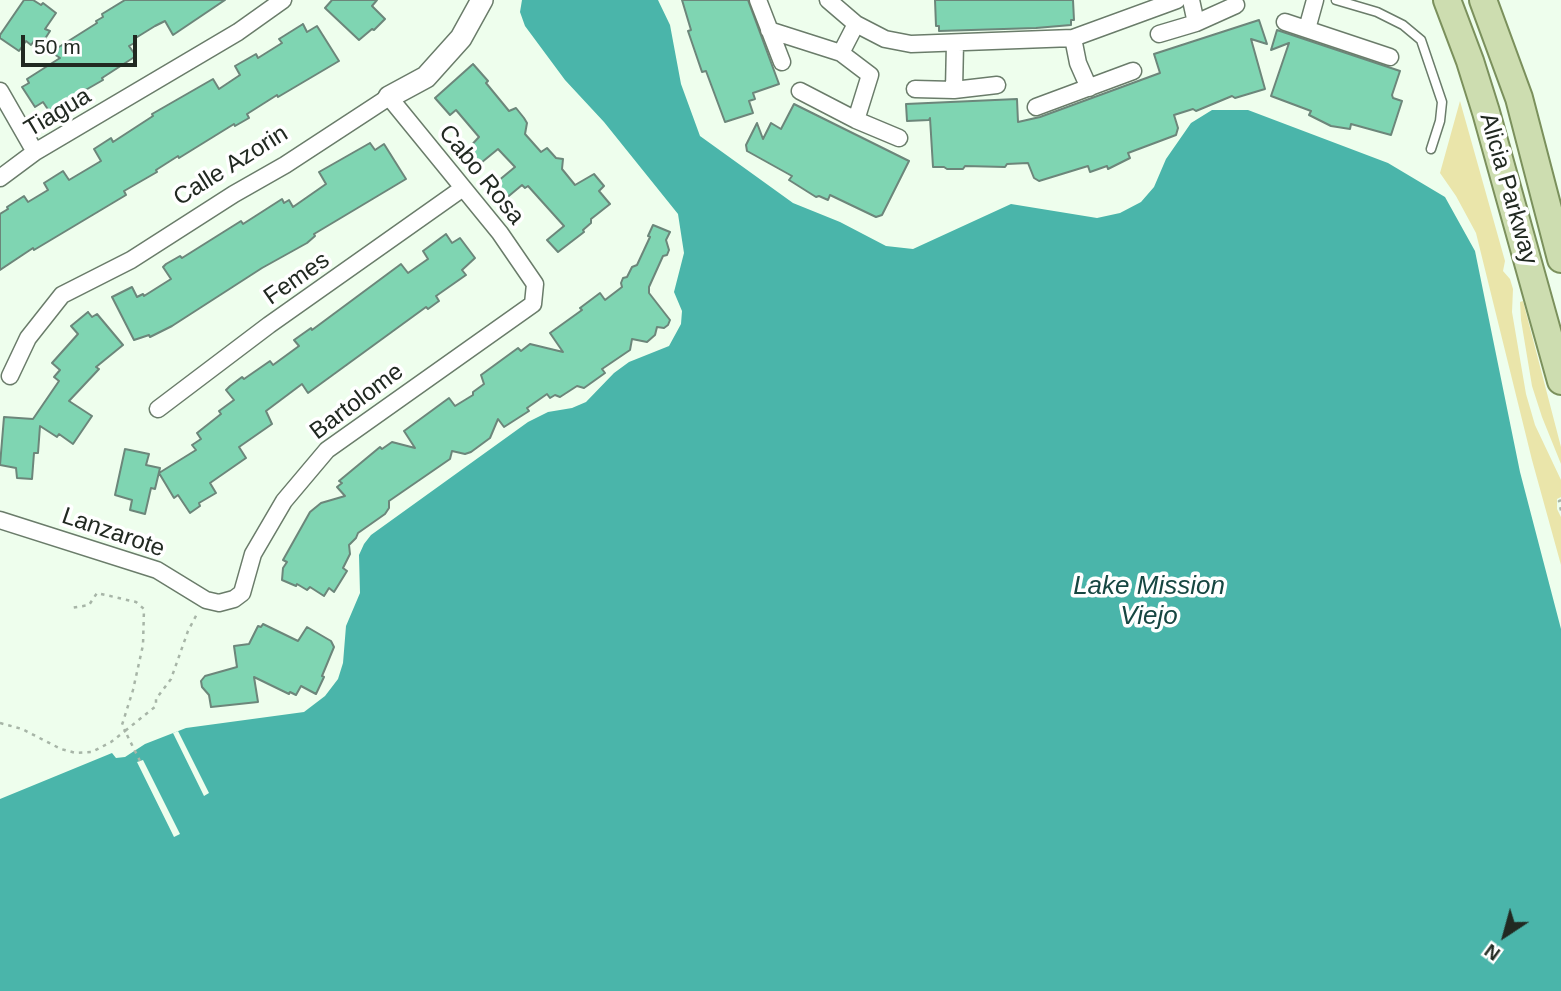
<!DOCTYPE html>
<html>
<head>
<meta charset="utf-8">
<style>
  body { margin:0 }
  #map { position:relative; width:1561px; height:991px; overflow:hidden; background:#eefeed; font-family:Helvetica,sans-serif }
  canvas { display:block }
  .north { position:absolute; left:1470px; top:900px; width:70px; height:70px; -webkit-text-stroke:5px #fff; paint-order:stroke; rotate:216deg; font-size:19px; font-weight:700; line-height:28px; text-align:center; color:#212921 }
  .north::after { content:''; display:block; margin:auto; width:24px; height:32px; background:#212921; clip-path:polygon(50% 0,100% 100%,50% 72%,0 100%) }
  .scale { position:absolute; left:21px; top:35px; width:116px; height:32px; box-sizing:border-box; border:4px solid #212921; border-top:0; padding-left:9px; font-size:21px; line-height:24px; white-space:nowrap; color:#212921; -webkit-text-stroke:5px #fff; paint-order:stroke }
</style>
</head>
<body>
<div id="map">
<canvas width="1561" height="991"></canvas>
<div class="north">N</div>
<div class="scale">50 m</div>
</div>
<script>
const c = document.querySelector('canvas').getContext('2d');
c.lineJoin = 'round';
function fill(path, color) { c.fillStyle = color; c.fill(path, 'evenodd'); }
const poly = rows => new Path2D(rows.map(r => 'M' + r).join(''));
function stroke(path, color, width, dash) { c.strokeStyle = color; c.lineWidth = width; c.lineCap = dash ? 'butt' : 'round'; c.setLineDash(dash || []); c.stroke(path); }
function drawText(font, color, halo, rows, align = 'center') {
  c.font = font + ' Helvetica,sans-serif'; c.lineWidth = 7; c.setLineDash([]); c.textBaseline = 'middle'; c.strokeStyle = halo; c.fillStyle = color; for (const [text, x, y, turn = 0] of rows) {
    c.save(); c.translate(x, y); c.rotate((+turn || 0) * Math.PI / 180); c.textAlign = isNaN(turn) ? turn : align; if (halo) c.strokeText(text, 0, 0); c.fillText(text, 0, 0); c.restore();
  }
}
fill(poly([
  [1460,101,1505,261,1503,271,1510,279,1513,289,1512,312,1526,394,1535,425,1561,480,1561,497,1557,499,1557,509,1561,517,1561,565,1532,460,1476,233,1456,196,1440,173],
  [1523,301,1561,447,1561,464,1542,417,1532,386,1521,320,1520,302]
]), '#eae5aa');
fill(poly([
  [522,0,658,0,670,25,681,84,700,136,793,203,840,222,886,246,913,249,1011,204,1097,218,1120,213,1141,202,1154,187,1166,159,1191,123,1212,110,1248,110,1388,163,1445,197,1475,251,1520,472,1561,629,1561,991,0,991,0,799,112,753,116,758,125,757,145,744,186,728,304,712,325,696,338,679,343,663,346,626,360,593,359,555,364,544,371,535,528,422,548,412,572,408,586,402,614,373,629,362,669,346,681,324,682,311,674,292,684,253,678,214,604,122,565,80,525,26,520,12]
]), '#4ab5aa');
fill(poly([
  [178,731,209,793,204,796,173,733],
  [143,760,180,834,174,837,137,762]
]), '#eefeed');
const building = poly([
  [24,0,33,0,41,5,43,3,56,13,45,29,50,31,41,45,34,41,31,45,26,41,19,51,0,38,0,35,24,0],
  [125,0,225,0,173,35,165,21,155,26,134,39,136,42,129,46,136,56,102,78,103,80,49,111,43,102,35,107,22,87,29,83,27,79,60,58,51,52,97,23,96,21,103,17,102,14,125,0],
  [332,0,377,0,372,6,385,19,374,30,372,29,359,40,325,8,332,0],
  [682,0,748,0,779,84,753,93,755,99,749,101,753,113,725,122,706,71,702,72,688,31,691,30,682,0],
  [935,0,1073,0,1074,20,1071,20,1071,25,1036,28,939,31,939,26,936,26,935,0],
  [1259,20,1267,44,1251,39,1265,89,1235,98,1232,96,1196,111,1193,109,1174,115,1178,128,1176,135,1128,153,1130,158,1108,169,1107,166,1090,172,1088,166,1039,181,1034,178,1028,163,1007,164,1005,167,965,166,963,169,947,169,944,167,933,167,930,118,929,120,907,121,906,104,1017,99,1018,122,1040,117,1160,73,1154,54,1259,20],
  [303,24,307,32,317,26,339,61,278,97,277,95,247,114,249,118,235,126,234,124,179,158,178,156,156,170,157,172,124,191,126,195,34,250,33,248,0,270,0,214,8,209,7,207,24,196,28,202,48,190,44,183,63,171,69,180,101,161,94,149,111,138,113,142,153,116,152,114,213,79,219,89,240,75,235,66,256,54,258,58,282,43,279,39,303,24],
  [1277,30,1400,71,1392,95,1393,98,1402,101,1391,135,1351,124,1350,129,1331,126,1309,115,1311,111,1271,96,1289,43,1271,50,1277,30],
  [473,64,488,81,486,83,509,111,516,108,524,118,527,123,525,134,541,152,547,148,556,158,563,159,562,169,575,185,594,174,604,186,599,191,610,204,591,219,591,223,583,230,584,232,558,252,547,240,564,226,528,186,525,188,522,185,504,200,492,186,515,167,498,149,476,167,464,153,479,137,456,110,450,115,435,98,473,64],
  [794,104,909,161,882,215,876,217,830,195,828,200,819,196,816,197,789,180,792,176,747,151,746,145,757,123,763,139,771,123,781,129,794,104],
  [370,143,375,150,384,144,406,179,314,234,315,236,307,243,262,268,172,326,150,337,149,335,134,340,112,297,132,287,137,297,143,294,144,296,171,279,163,267,166,264,180,256,182,258,241,221,243,224,282,199,284,203,289,200,293,207,326,184,319,172,370,143],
  [653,225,670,232,666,240,669,250,667,255,663,256,649,287,649,293,670,320,668,325,664,328,657,327,655,335,647,342,632,339,630,350,602,369,605,373,584,388,577,386,560,397,555,395,550,398,547,394,527,408,529,411,504,427,498,419,490,438,471,452,465,454,452,451,450,459,389,501,389,508,385,514,358,533,356,538,349,545,350,554,343,568,347,571,334,592,329,588,324,596,310,587,307,590,297,584,296,586,282,580,283,568,287,562,283,560,310,512,321,503,345,496,337,487,342,483,339,481,380,447,382,449,392,442,415,448,404,431,449,398,455,406,473,395,473,392,484,384,481,375,518,348,521,351,530,344,563,352,550,333,582,310,580,308,600,293,605,300,622,287,621,283,623,278,627,277,632,267,637,265,650,237,648,236,653,225],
  [446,234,452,243,460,238,475,258,462,270,466,275,436,296,439,301,428,309,426,307,308,393,302,384,266,411,272,424,239,447,246,458,210,483,216,493,199,503,200,506,190,513,178,495,174,498,159,473,196,450,192,445,201,439,197,433,221,414,219,411,234,400,226,390,230,386,242,377,244,379,270,361,273,365,299,346,294,340,311,328,312,330,401,264,408,273,428,259,423,251,446,234],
  [88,312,92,317,97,314,123,345,96,367,99,369,69,401,92,416,73,444,59,434,57,437,40,426,38,453,34,453,32,479,17,478,16,468,0,465,4,417,33,419,59,381,54,377,60,370,52,363,78,334,71,326,88,312],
  [125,449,149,454,146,465,160,468,155,489,151,488,145,514,130,510,132,500,115,495,125,449],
  [263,624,298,641,307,627,331,641,334,647,322,676,324,677,316,694,301,686,296,695,290,692,289,694,254,677,258,702,211,707,209,695,202,687,201,681,205,676,237,667,234,646,249,644,258,626,261,627,263,624]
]);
fill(building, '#7fd5b2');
stroke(building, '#6c867a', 2);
const service = poly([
  [1336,0,1377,12,1403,25,1421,40,1442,102,1440,121,1431,149]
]);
const minor = poly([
  [758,0,782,62],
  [828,0,856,24,885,39,911,44,1073,38,1177,0],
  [1191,0,1196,23],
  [1285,22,1390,57],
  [1307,29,1315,0],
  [769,30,841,53],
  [1159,34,1196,23,1236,5],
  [1073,38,1078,63,1089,88],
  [915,89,954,90,997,85],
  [954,90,955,43],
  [0,91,35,152],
  [800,91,856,120,899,138],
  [1036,107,1133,71],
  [856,120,870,75,841,53,856,24],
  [0,178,35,152,238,32,283,0],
  [158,409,269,325,463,188],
  [0,520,157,570,206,600,219,603,234,599,242,593,253,554,284,501,327,450,533,304,535,284,500,233,389,97,285,165,234,194,131,260,62,295,28,338,10,376]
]);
const tertiary = poly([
  [389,97,426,77,461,38,482,0]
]);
const primary = poly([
  [1447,0,1470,61,1486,112,1561,381],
  [1483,0,1519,98,1561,259]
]);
stroke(service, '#6a7c6a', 11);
stroke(minor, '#6a7c6a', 19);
stroke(tertiary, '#6a7c6a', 24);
stroke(primary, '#7b905c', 30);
stroke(poly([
  [1561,500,1559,501,1561,511],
  [0,723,22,729,61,749,76,753,92,752,111,742,125,731,122,725,133,690,143,645,144,609,136,602,97,593,89,605,71,608],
  [140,761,125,731,156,706,156,699,171,679,188,631,198,612]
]), '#a7b5a7', 2.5, [3.5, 5]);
stroke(service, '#fff', 8);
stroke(minor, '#fff', 16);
stroke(tertiary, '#fff', 21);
stroke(primary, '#cdddb0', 26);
drawText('24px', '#212921', '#fff', [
  ["Tiagua",58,113,-31],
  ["Calle Azorin",231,166,-32],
  ["Cabo Rosa",481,175,51],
  ["Alicia Parkway",1508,189,74],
  ["Femes",297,279,-35],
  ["Bartolome",357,402,-37],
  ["Lanzarote",113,533,19]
]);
drawText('italic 26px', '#164641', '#fff', [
  ["Lake Mission",1149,587],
  ["Viejo",1149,617]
]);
</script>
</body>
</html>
